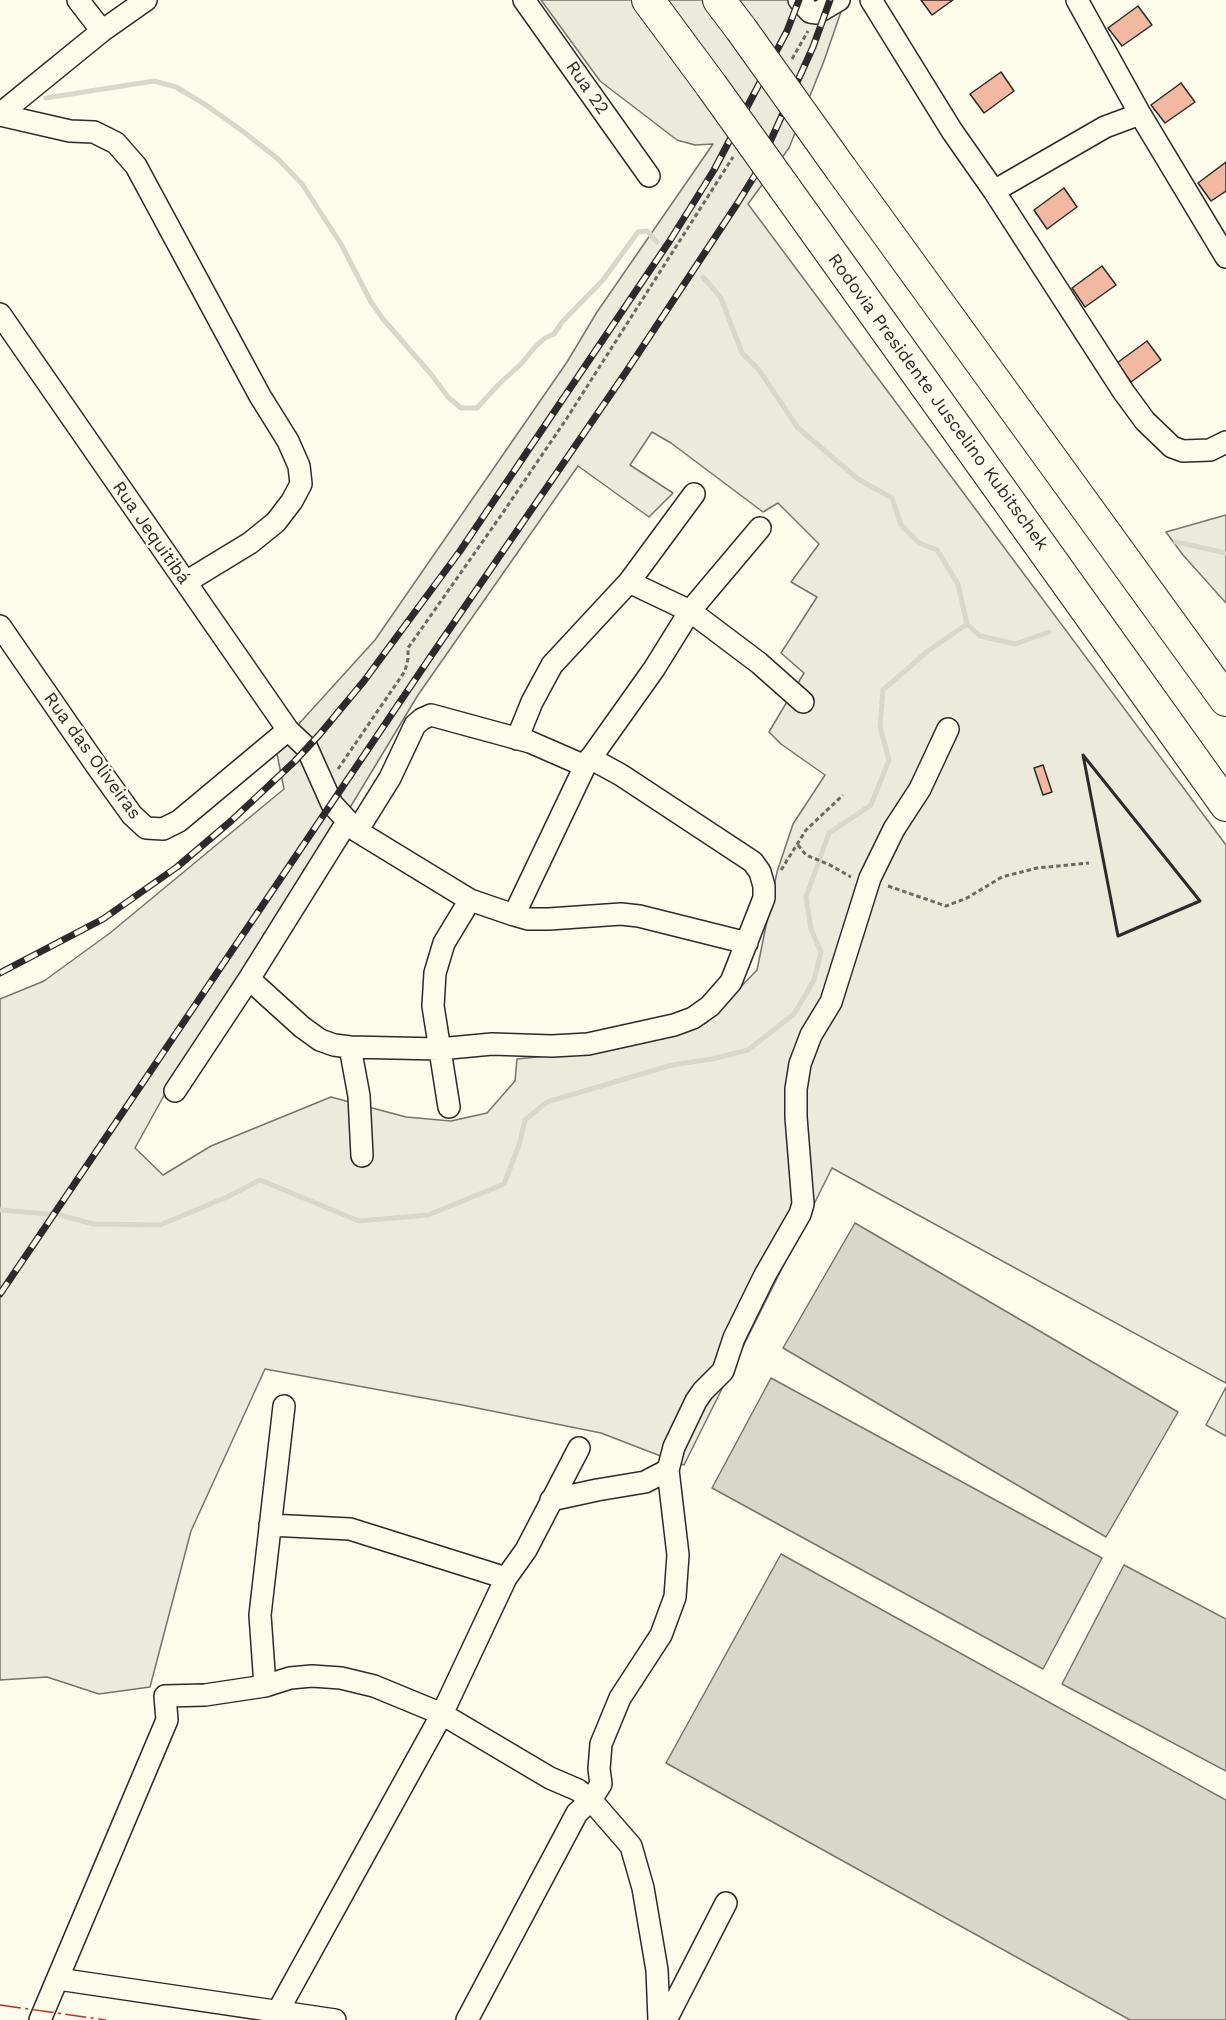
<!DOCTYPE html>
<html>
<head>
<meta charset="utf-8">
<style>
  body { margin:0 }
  canvas { display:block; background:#fdfbea }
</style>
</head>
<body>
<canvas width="1226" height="2020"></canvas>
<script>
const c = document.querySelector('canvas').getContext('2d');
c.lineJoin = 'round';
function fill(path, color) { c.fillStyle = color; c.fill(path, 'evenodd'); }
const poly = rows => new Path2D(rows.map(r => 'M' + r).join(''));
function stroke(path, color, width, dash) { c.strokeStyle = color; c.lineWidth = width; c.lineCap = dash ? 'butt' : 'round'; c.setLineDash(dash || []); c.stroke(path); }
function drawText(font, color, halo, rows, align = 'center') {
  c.font = font + ' "Work Sans",sans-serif'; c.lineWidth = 4.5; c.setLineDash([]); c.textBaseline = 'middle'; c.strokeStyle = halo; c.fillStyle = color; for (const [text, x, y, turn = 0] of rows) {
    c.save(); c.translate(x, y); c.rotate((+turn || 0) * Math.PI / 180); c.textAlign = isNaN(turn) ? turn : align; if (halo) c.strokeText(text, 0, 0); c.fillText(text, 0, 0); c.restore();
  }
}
const green = poly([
  [541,0,845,0,824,61,789,148,748,204,1226,845,1226,1383,832,1168,684,1465,601,1433,462,1405,265,1369,191,1531,150,1687,99,1694,47,1677,0,1680,0,999,44,981,110,933,284,789,276,749,375,640,567,362,597,312,713,144,695,145,677,140,600,81,541,0],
  [652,432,671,443,763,512,778,503,819,544,791,582,817,597,781,653,804,673,769,732,781,744,825,775,793,824,777,872,757,970,706,1023,617,1049,517,1059,515,1081,487,1113,451,1121,406,1117,331,1097,211,1146,163,1175,135,1148,172,1081,305,882,418,695,578,466,649,517,673,493,630,465,652,432],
  [1226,515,1226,603,1183,555,1166,532,1226,515],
  [1226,1387,1226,1436,1206,1425,1226,1387]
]);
fill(green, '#ecebdb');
stroke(green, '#74746e', 1.5);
const water = poly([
  [855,1223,1178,1412,1106,1537,783,1348,855,1223],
  [771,1378,1102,1558,1043,1669,712,1488,771,1378],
  [781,1554,1226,1800,1226,2020,1130,2020,666,1763,781,1554],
  [1124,1565,1226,1619,1226,1771,1062,1684,1124,1565]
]);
fill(water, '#d8d7c9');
stroke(water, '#74746e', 1.5);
stroke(poly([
  [46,98,154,81,176,87,206,105,245,133,278,159,302,184,341,244,371,302,383,319,430,373,448,397,461,408,477,408,499,384,521,364,535,347,545,338,554,334,562,322,603,280,638,232,647,231,657,242],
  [703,277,721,298,742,353,759,370,798,428,858,479,892,498,901,525,919,543,937,550,958,584,967,624,980,636,1015,644,1049,632],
  [1176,542,1226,553],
  [0,1210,60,1215,93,1224,160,1225,227,1197,260,1180,359,1221,428,1215,504,1184,519,1145,525,1120,547,1102,672,1065,712,1059,748,1050,794,1014,814,980,821,952,811,929,806,897,829,833,871,805,889,760,880,727,883,690,928,651,967,624]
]), '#d8d7c9', 5);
const building = poly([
  [921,0,953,0,932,15,921,0],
  [1138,6,1152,25,1122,46,1108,28,1138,6],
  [1001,72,1014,91,984,113,970,94,1001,72],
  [1181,83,1195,102,1165,123,1151,105,1181,83],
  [1226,162,1226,191,1211,201,1198,183,1226,162],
  [1064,188,1077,207,1047,229,1034,210,1064,188],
  [1102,266,1116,285,1085,307,1072,288,1102,266],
  [1147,341,1161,360,1131,382,1117,363,1147,341],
  [1043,765,1052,792,1043,795,1034,768,1043,765]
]);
fill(building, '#f2b8a0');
stroke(building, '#2b2b2b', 1.5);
const minor = poly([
  [78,0,102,31],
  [524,0,649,176],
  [799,0,810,12,817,13,839,0],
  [871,0,952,131,994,191,1123,391,1145,421,1172,447,1183,451,1210,450,1226,442],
  [1077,0,1140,114,1226,257],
  [0,114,102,31,146,0],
  [0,115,70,131,94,132,116,143,136,166,260,396,288,441,299,466,301,484,292,501,276,522,250,543,186,582],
  [994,191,1105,127,1140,114],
  [0,314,288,730,307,748,332,804,357,831,470,900,514,915,528,919,549,919,621,914,639,916,747,943],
  [629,582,690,611,759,663,803,702],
  [0,626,96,765,132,815,146,828,163,829,179,821,288,730],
  [517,739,532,702,552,665,629,582,694,494],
  [357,831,390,778,415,725,422,719,431,715,530,742,585,766],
  [514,915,585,766,654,669,690,611,760,528],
  [249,979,302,1027,320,1040,334,1045,350,1047,439,1049,492,1044,552,1046,588,1044,674,1025,693,1018,710,1006,731,982,764,898,764,886,760,872,753,862,621,775,590,758],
  [350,1047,359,1096,362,1156],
  [175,1091,249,979,347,822],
  [449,1107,433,1006,435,973,444,943,470,900],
  [551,1500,597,1490,645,1482,668,1470],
  [270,1525,350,1529,506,1578],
  [265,1686,260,1615,284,1406],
  [58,1979,335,2020],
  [40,2020,167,1720,165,1696,205,1695,265,1686,290,1678,312,1676,341,1678,374,1686,442,1714,550,1778,578,1790,591,1800,577,1813,467,2020],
  [273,2020,442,1714,506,1578,526,1550,579,1448],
  [659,2020,657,1970,643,1888,631,1846,591,1800,601,1784,599,1769,601,1744,620,1698,661,1635,675,1597,678,1555,668,1470,674,1447,696,1401,703,1391,723,1371,734,1338,765,1275,800,1214,803,1204,796,1117,796,1089,800,1064,811,1035,831,1002,870,878,894,829,920,789,948,729],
  [666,2020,726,1903]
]);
const highway = poly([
  [648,0,711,85],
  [719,0,741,29],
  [841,169,1226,700],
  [784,187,1226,805]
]);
stroke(minor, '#2b2b2b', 24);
stroke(highway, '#2b2b2b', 34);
stroke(poly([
  [792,59,808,31],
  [338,769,405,671,408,659,408,648,502,514,567,418,733,157],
  [798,845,806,855,830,865,851,877],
  [781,870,806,830,843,795],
  [888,886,946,906,967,898,1002,877,1037,868,1089,863]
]), '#6a6964', 3, [4.5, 3]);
stroke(minor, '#fdfbea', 21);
stroke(highway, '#fdfbea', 32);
const rail = poly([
  [0,973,103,919,177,867,231,821,295,761,320,734,364,681,460,551,669,242,714,170,787,31,799,0],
  [0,1294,431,656,626,372,737,204,755,175,813,47,830,0]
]);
stroke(rail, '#2b2b2b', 7);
stroke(rail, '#fdfbea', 4.5, [14]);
const highwayBridge = poly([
  [741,29,841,169],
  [711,85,784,187]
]);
stroke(highwayBridge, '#2b2b2b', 34, []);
stroke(highwayBridge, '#fdfbea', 32);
stroke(poly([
  [1083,755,1200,901,1118,936,1083,755]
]), '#2b2b2b', 3);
stroke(poly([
  [0,2005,106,2020]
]), '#c62828', 1.5, [21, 4.5, 3, 4.5]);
drawText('18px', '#2b2b2b', '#fdfbea', [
  ["Rua 22",587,88,55],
  ["Rodovia Presidente Juscelino Kubitschek",938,402,54],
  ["Rua Jequitibá",151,533,55],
  ["Rua das Oliveiras",92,756,54]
]);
</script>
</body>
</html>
